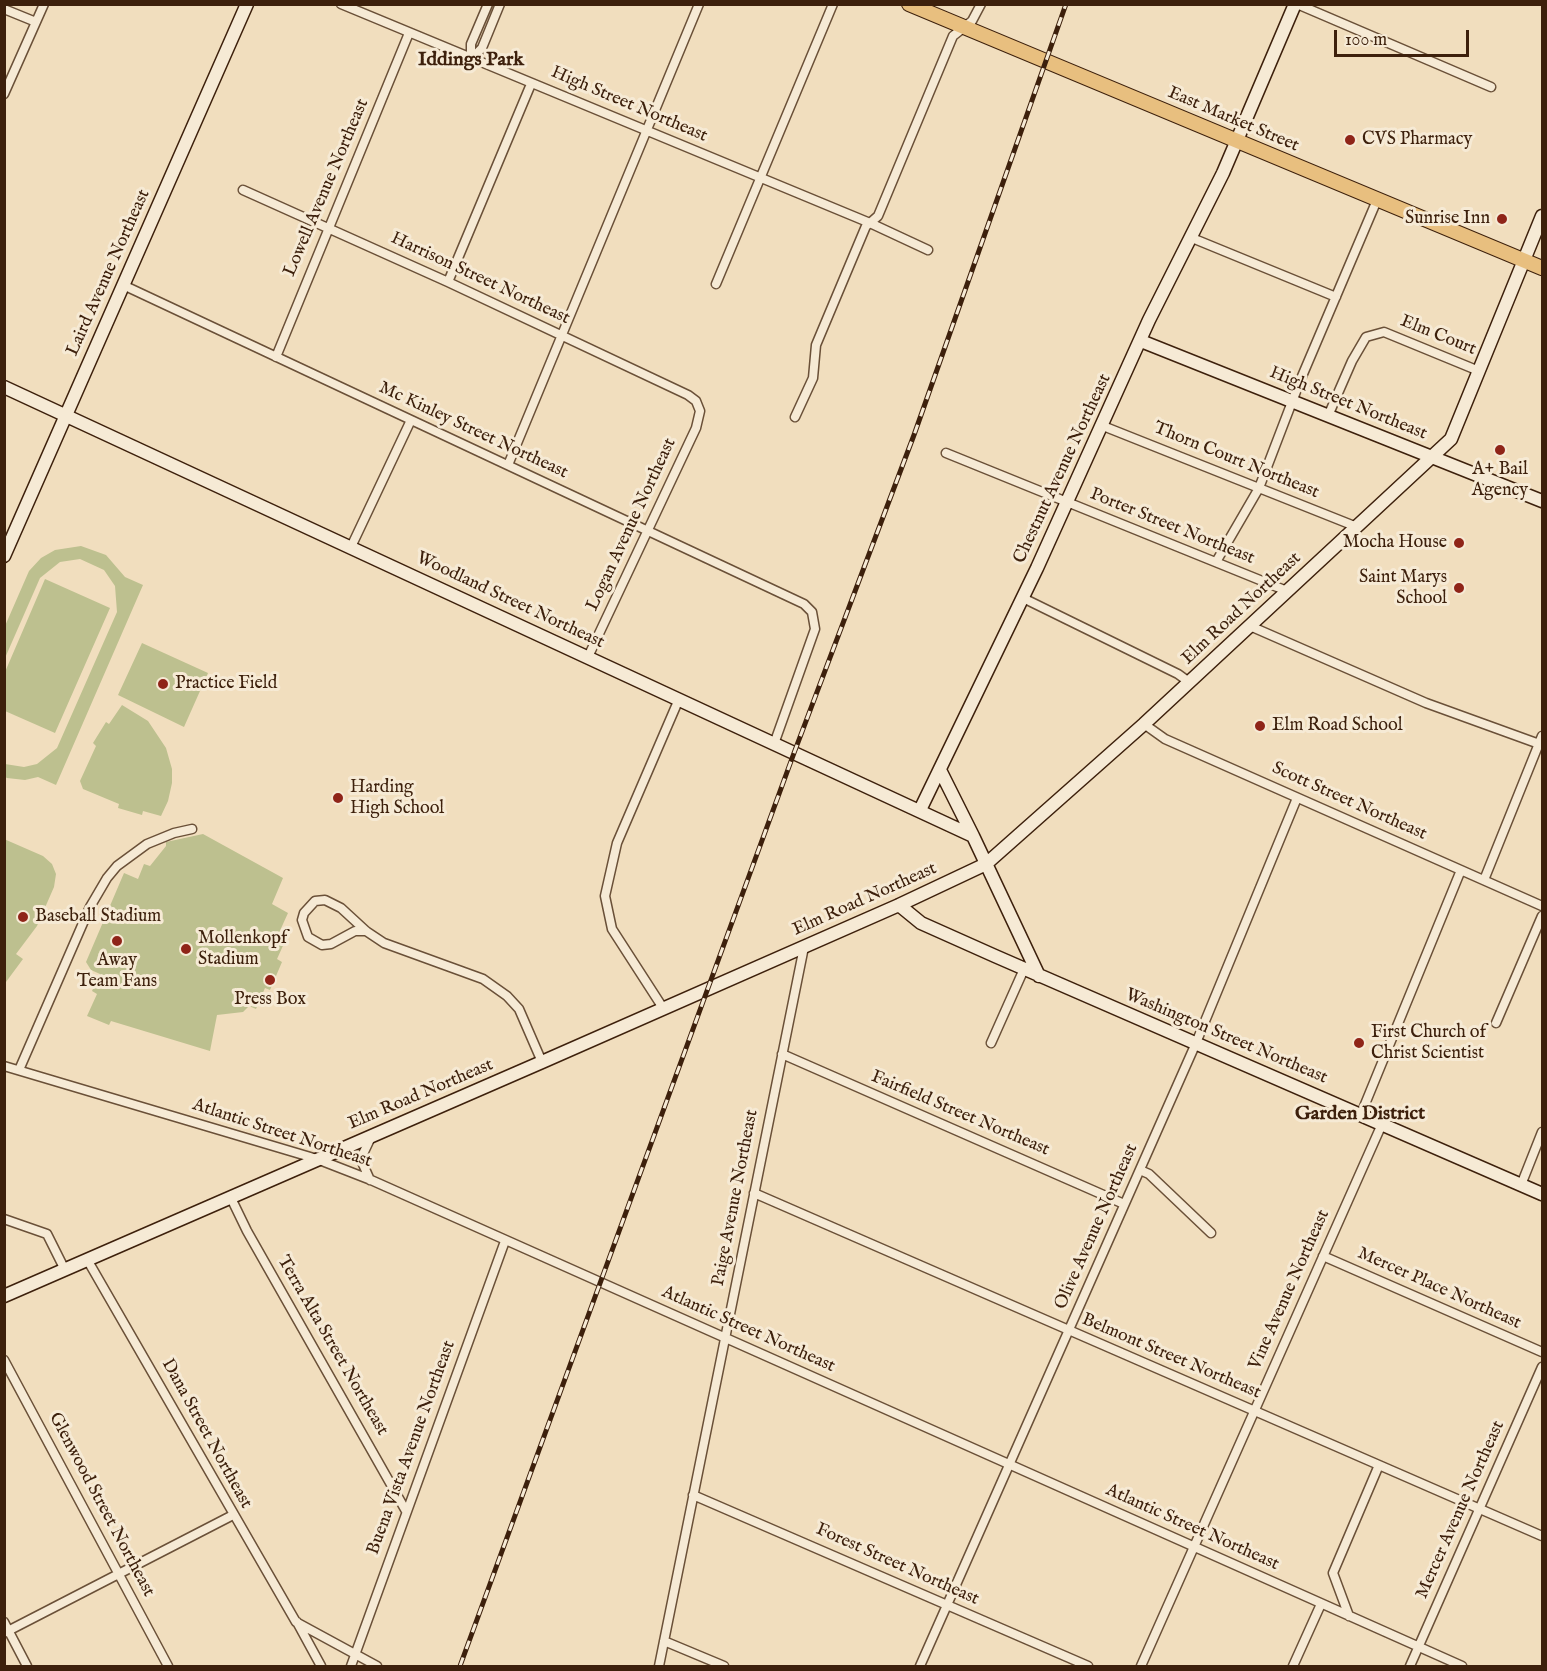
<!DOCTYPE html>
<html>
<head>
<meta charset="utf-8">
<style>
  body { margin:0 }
  #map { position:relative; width:1547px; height:1671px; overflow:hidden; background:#f1debe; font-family:"IM FELL English",serif }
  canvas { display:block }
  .frame { position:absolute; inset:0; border:6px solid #3d200c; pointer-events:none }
  .scale { position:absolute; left:1334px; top:30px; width:135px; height:27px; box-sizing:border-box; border:3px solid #3d200c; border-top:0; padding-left:8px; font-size:18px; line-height:21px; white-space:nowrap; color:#3d200c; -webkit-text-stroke:4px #f6ead5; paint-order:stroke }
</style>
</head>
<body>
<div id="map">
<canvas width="1547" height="1671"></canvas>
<div class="frame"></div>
<div class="scale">100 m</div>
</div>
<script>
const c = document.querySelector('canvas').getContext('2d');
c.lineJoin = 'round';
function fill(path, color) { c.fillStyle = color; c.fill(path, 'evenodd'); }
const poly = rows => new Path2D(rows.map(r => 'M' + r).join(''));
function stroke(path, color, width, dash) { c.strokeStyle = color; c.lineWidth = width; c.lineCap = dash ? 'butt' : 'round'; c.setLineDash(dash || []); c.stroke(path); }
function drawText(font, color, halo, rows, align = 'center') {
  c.font = font + ' "IM FELL English",serif'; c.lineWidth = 6; c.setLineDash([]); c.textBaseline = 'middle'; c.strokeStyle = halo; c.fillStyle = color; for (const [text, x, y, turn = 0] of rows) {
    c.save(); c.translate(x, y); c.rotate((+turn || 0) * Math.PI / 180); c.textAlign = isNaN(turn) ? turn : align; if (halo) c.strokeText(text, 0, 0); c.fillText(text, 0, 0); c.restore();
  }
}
fill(poly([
  [81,546,106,555,125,577,143,585,56,785,38,777,25,780,7,778,5,777,5,764,24,767,37,764,57,748,117,612,115,586,104,570,80,559,60,562,40,578,5,658,5,626,29,571,41,558,55,550],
  [45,579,110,608,55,733,5,711,5,672],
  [142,643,208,673,184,727,118,695],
  [122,705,148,721,166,748,172,769,172,783,168,801,161,816,143,811,142,815,118,808,119,804,83,789,80,781,96,746,93,743,106,722,109,724],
  [203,834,283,878,272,904,288,913,278,935,286,939,277,959,282,962,270,990,265,988,256,1009,249,1006,243,1012,217,1015,210,1051,111,1021,109,1025,87,1016,97,994,92,991,100,974,91,970,86,962,124,873,138,879,144,864,150,866,166,846,166,842],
  [4,839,43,856,52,864,56,874,54,887,37,926,16,954,23,959,6,982]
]), '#bdc08f');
const street = poly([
  [341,4,870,223,878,216,953,36,972,21,981,4],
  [1297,4,1491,87],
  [4,9,36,22],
  [471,59,482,48,500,4],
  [471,59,471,44,488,4],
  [4,94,44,4],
  [243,190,448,282,688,395,696,401,700,411,696,428,588,657],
  [1192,238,1336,297],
  [448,282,531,84],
  [716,284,833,4],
  [123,285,804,604,812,612,815,629,774,744],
  [276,357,409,33],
  [1328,416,1352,361,1366,337,1384,332,1479,371],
  [795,417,813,378,816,345,866,226,870,223,928,250],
  [1103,426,1357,527],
  [946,453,1287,591],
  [508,465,699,4],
  [351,547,411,420],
  [1216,562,1259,488,1300,381,1377,200],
  [1023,598,1178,674,1189,682],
  [1250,626,1426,703,1542,745],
  [1144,724,1165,739,1542,906],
  [1484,880,1542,736],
  [366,931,355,931,331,944,322,945,308,937,302,920,304,913,315,901,325,900,341,908,366,931,384,943,483,979,507,996,519,1009,542,1062],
  [663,1008,612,929,605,896,617,843,679,699],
  [1496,1023,1542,916],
  [991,1043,1024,969],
  [782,1054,1124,1204],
  [4,1066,317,1159,371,1180,1462,1666],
  [19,1070,90,907,107,878,117,866,147,844,174,833,192,829],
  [1361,1114,1461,870],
  [1140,1170,1149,1174,1211,1233],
  [370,1180,362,1162,363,1154,371,1137],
  [1521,1185,1542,1132],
  [754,1193,1542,1536],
  [231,1198,247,1231,406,1511],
  [4,1219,47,1234,65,1270],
  [1323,1256,1542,1352],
  [88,1261,296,1622,377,1666],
  [4,1360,168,1666],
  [693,1495,1088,1666],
  [1349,1616,1333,1573,1379,1465],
  [4,1622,27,1666],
  [297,1622,321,1666],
  [4,1633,233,1515],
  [664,1641,724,1666],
  [351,1666,505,1241],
  [659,1666,804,947],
  [920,1666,1196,1043,1297,798],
  [1141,1666,1382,1124],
  [1293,1666,1321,1604],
  [1410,1666,1542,1367]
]);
const secondary = poly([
  [1141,341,1542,501],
  [4,387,973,836,1039,976],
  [4,556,247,4],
  [940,770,973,836],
  [920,810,1037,568,1149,320,1223,173,1295,4],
  [899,905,921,923,995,956,1542,1194],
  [4,1296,542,1062,899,905,986,864,1144,724,1451,439,1542,216]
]);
const primary = poly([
  [909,4,1542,268]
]);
stroke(street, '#6a5038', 11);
stroke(secondary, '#3d200c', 15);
stroke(primary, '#3d200c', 16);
stroke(street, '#f6ead5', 8);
stroke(secondary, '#f6ead5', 12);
stroke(primary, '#e8bf7f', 14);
const rail = poly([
  [460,1666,794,753,914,435,1066,4]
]);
stroke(rail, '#3d200c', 5);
stroke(rail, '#f6ead5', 3, [9]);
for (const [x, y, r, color] of [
  [1350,140,6,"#8f2418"],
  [1502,219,6,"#8f2418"],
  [1500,450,6,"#8f2418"],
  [1459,543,6,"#8f2418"],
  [1459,588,6,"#8f2418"],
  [163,684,6,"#8f2418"],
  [1260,726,6,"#8f2418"],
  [338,798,6,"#8f2418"],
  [23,917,6,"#8f2418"],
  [117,941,6,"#8f2418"],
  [186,949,6,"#8f2418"],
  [270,980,6,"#8f2418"],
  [1359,1043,6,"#8f2418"]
]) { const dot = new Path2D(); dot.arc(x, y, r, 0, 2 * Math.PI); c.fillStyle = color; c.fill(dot); stroke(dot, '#f6ead5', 2); }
drawText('18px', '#3d200c', '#f6ead5', [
  ["High Street Northeast",629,105,23],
  ["East Market Street",1233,120,23],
  ["Lowell Avenue Northeast",327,188,-67],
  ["Laird Avenue Northeast",109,273,-66],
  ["Harrison Street Northeast",480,279,25],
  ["Elm Court",1438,336,22],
  ["High Street Northeast",1348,404,22],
  ["Mc Kinley Street Northeast",473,431,25],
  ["Thorn Court Northeast",1236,461,22],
  ["Chestnut Avenue Northeast",1063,469,-65],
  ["Logan Avenue Northeast",632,525,-65],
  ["Porter Street Northeast",1172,527,22],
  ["Woodland Street Northeast",510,601,25],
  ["Elm Road Northeast",1242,609,-43],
  ["Scott Street Northeast",1349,802,24],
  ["Elm Road Northeast",865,900,-24],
  ["Washington Street Northeast",1226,1037,23],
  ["Elm Road Northeast",421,1095,-23],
  ["Fairfield Street Northeast",960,1114,23],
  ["Atlantic Street Northeast",282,1134,18],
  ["Paige Avenue Northeast",736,1198,-79],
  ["Olive Avenue Northeast",1097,1227,-66],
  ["Mercer Place Northeast",1439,1289,24],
  ["Vine Avenue Northeast",1290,1290,-66],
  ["Atlantic Street Northeast",748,1330,24],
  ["Terra Alta Street Northeast",332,1346,60],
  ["Belmont Street Northeast",1171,1357,23],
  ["Dana Street Northeast",206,1434,61],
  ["Buena Vista Avenue Northeast",412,1448,-70],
  ["Glenwood Street Northeast",101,1505,62],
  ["Mercer Avenue Northeast",1461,1510,-66],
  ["Atlantic Street Northeast",1192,1528,24],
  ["Forest Street Northeast",897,1565,24]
]);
drawText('18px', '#3d200c', '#f6ead5', [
  ["CVS Pharmacy",1362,140],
  ["Sunrise Inn",1490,219,"right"],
  ["A+ Bail",1500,470,"center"],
  ["Agency",1500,491,"center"],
  ["Mocha House",1447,543,"right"],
  ["Saint Marys",1447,578,"right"],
  ["School",1447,599,"right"],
  ["Practice Field",175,684],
  ["Elm Road School",1272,726],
  ["Harding",350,788],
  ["High School",350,809],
  ["Baseball Stadium",35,917],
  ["Mollenkopf",198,939],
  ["Stadium",198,960],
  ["Away",117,961,"center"],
  ["Team Fans",117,982,"center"],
  ["Press Box",270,1000,"center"],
  ["First Church of",1371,1033],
  ["Christ Scientist",1371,1054]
], 'left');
drawText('bold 20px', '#3d200c', '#f6ead5', [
  ["Iddings Park",471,61],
  ["Garden District",1360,1115]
]);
</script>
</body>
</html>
